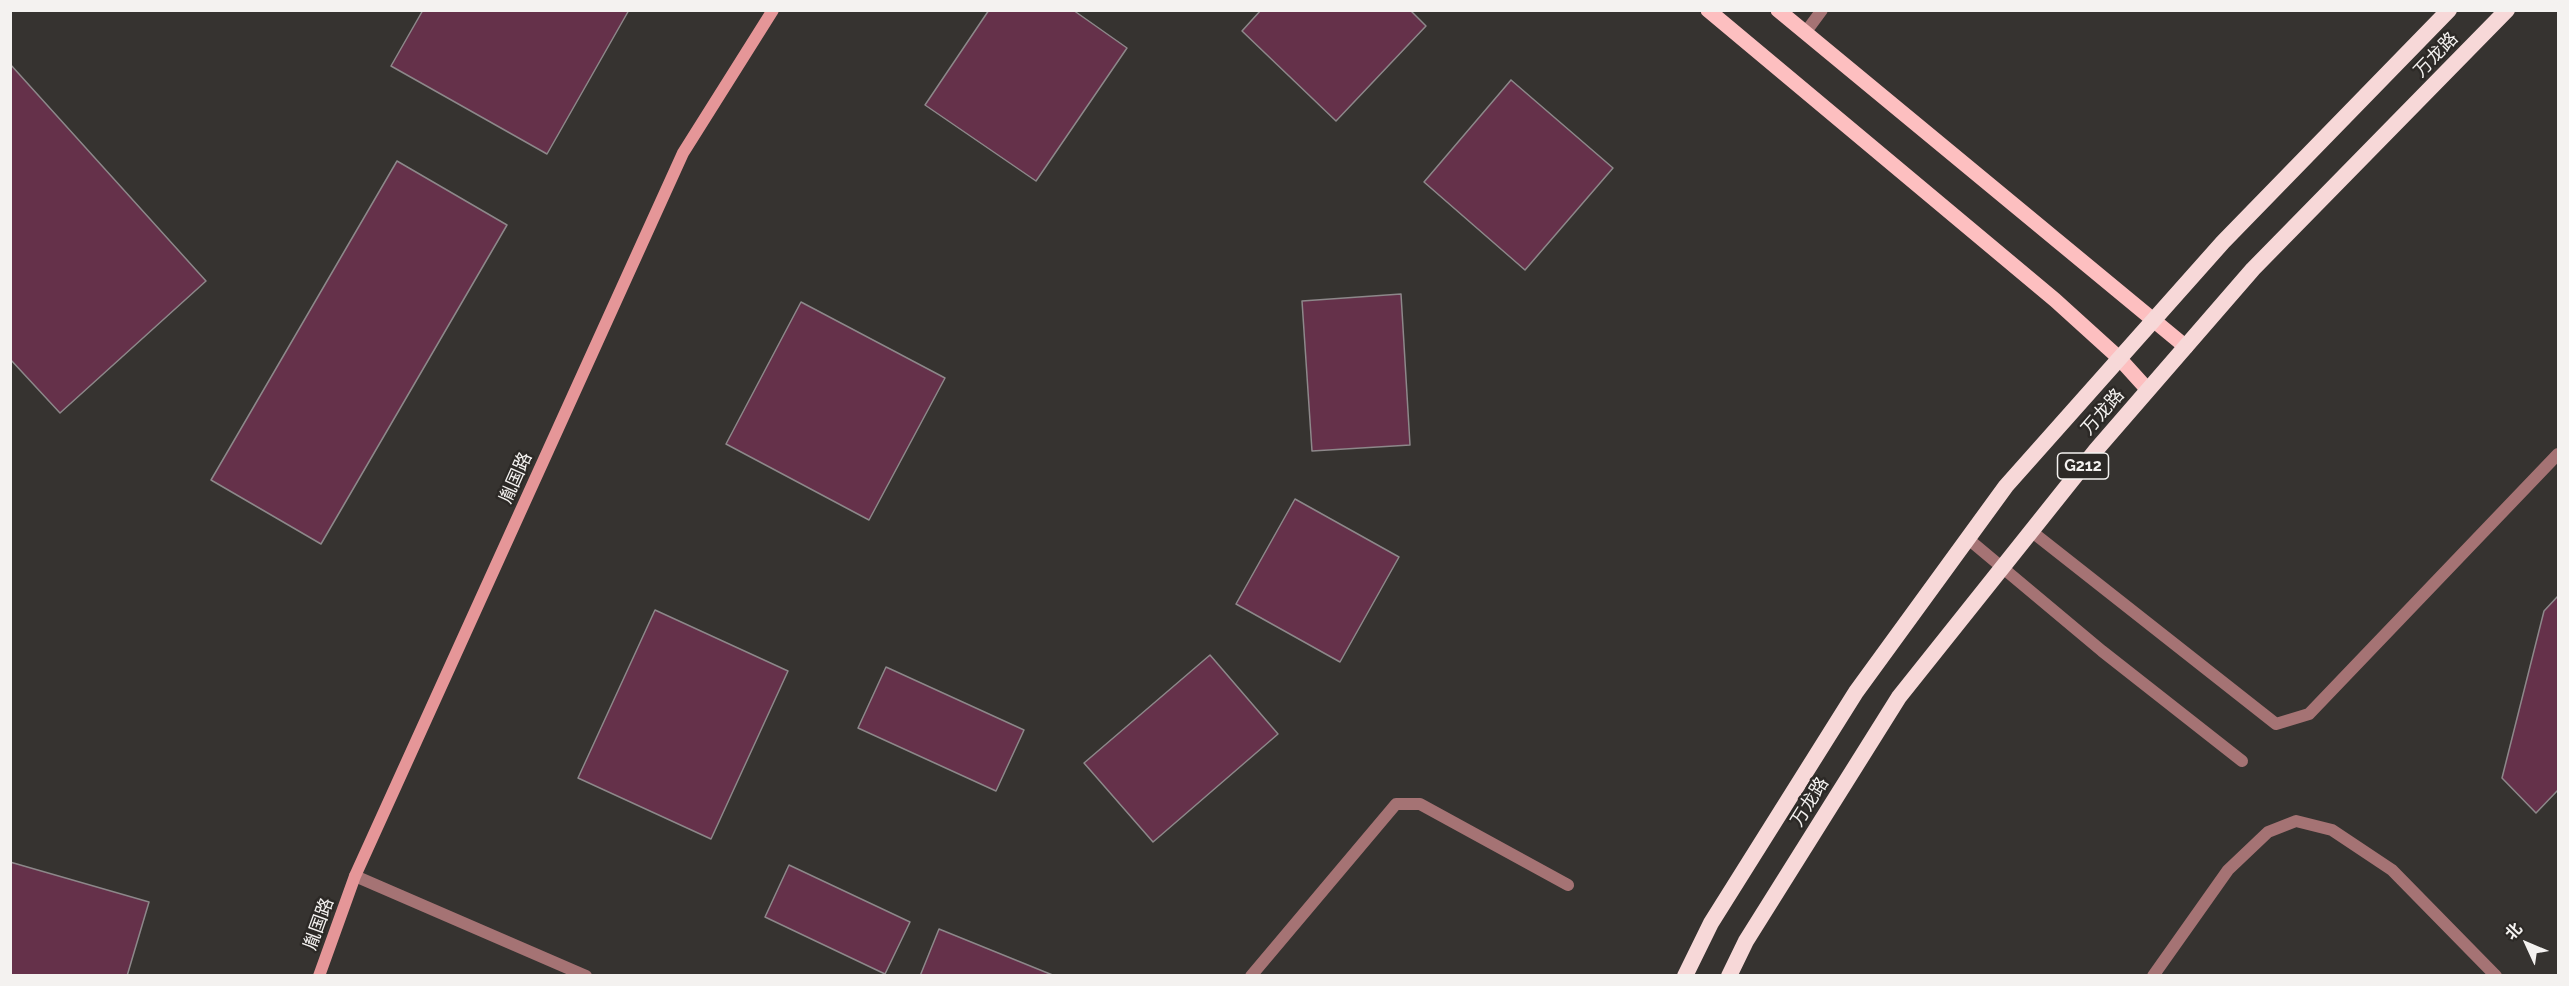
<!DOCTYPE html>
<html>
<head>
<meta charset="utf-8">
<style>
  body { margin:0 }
  #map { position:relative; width:2569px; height:986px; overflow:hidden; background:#363330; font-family:Raleway,"Noto Sans SC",sans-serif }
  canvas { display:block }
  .frame { position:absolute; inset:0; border:12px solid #f4f2f0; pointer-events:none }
  .north { position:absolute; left:2497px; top:914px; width:60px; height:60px; -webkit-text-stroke:4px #2c2926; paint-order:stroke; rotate:314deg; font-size:16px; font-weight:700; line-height:24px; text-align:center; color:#f4f2f0 }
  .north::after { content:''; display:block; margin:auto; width:21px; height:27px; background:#f4f2f0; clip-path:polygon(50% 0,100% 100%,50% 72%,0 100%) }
</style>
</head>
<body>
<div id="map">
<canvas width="2569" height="986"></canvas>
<div class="frame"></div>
<div class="north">北</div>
</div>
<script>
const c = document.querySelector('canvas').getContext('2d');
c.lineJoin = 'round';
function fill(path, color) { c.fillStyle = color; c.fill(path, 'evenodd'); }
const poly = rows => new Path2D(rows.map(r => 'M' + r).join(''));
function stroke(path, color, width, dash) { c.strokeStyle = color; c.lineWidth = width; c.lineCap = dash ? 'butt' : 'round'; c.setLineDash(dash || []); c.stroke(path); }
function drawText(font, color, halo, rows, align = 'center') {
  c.font = font + ' Raleway,"Noto Sans SC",sans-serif'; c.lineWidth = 5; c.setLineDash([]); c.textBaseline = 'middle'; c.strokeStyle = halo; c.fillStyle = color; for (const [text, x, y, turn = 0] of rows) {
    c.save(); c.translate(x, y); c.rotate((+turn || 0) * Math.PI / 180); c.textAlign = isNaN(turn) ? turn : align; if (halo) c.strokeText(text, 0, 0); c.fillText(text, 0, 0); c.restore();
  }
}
const building = poly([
  [423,10,629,10,547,154,391,66,423,10],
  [989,10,1073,10,1127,48,1036,181,925,105,989,10],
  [1261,10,1410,10,1426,26,1336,121,1242,31,1261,10],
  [10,64,206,281,60,413,10,359,10,64],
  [1511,80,1613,168,1525,270,1424,182,1511,80],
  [397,161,507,225,321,544,211,480,397,161],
  [1401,294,1410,445,1312,451,1302,301,1401,294],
  [801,302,945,378,869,520,726,444,801,302],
  [1295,499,1399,557,1340,662,1236,604,1295,499],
  [2558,596,2558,790,2536,813,2502,778,2544,611,2558,596],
  [655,610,788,671,711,839,578,778,655,610],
  [1210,655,1278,734,1153,842,1084,763,1210,655],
  [886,667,1024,730,996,791,858,728,886,667],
  [10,862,149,902,127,976,10,976,10,862],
  [789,865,910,922,885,974,765,917,789,865],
  [939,929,1055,976,920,976,939,929]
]);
fill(building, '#65314a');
stroke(building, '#8d888a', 1.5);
stroke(poly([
  [1967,538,2102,651,2242,761]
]), '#a57374', 12);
stroke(poly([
  [1805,33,1822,10],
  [2031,531,2276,724,2309,714,2558,454],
  [355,876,586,976],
  [1251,976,1396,804,1420,804,1568,885],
  [2153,976,2228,870,2268,832,2296,821,2332,830,2392,870,2496,976]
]), '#a57374', 12);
stroke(poly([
  [319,976,355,876,683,153,773,10]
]), '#e59698', 12);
stroke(poly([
  [1708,10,2055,300,2119,358,2148,390],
  [1778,10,2186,347]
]), '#fdbfc0', 15);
stroke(poly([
  [1685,976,1711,923,1856,692,2006,486,2223,242,2449,10],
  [1729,976,1746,941,1899,697,2096,450,2253,269,2507,10]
]), '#f7d8d8', 16);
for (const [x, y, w] of [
  [2083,466,51]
]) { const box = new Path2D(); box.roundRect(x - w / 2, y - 13, w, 26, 4.5); c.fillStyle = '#2c2926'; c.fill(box); stroke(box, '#f4f2f0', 1.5); }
drawText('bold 16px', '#f4f2f0', null, [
  ["G212",2083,466]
]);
drawText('18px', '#f4f2f0', '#2c2926', [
  ["万龙路",2436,55,-46],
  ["万龙路",2103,412,-49],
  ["胤国路",516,478,-66],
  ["万龙路",1810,802,-58],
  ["胤国路",319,924,-70]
]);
</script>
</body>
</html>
